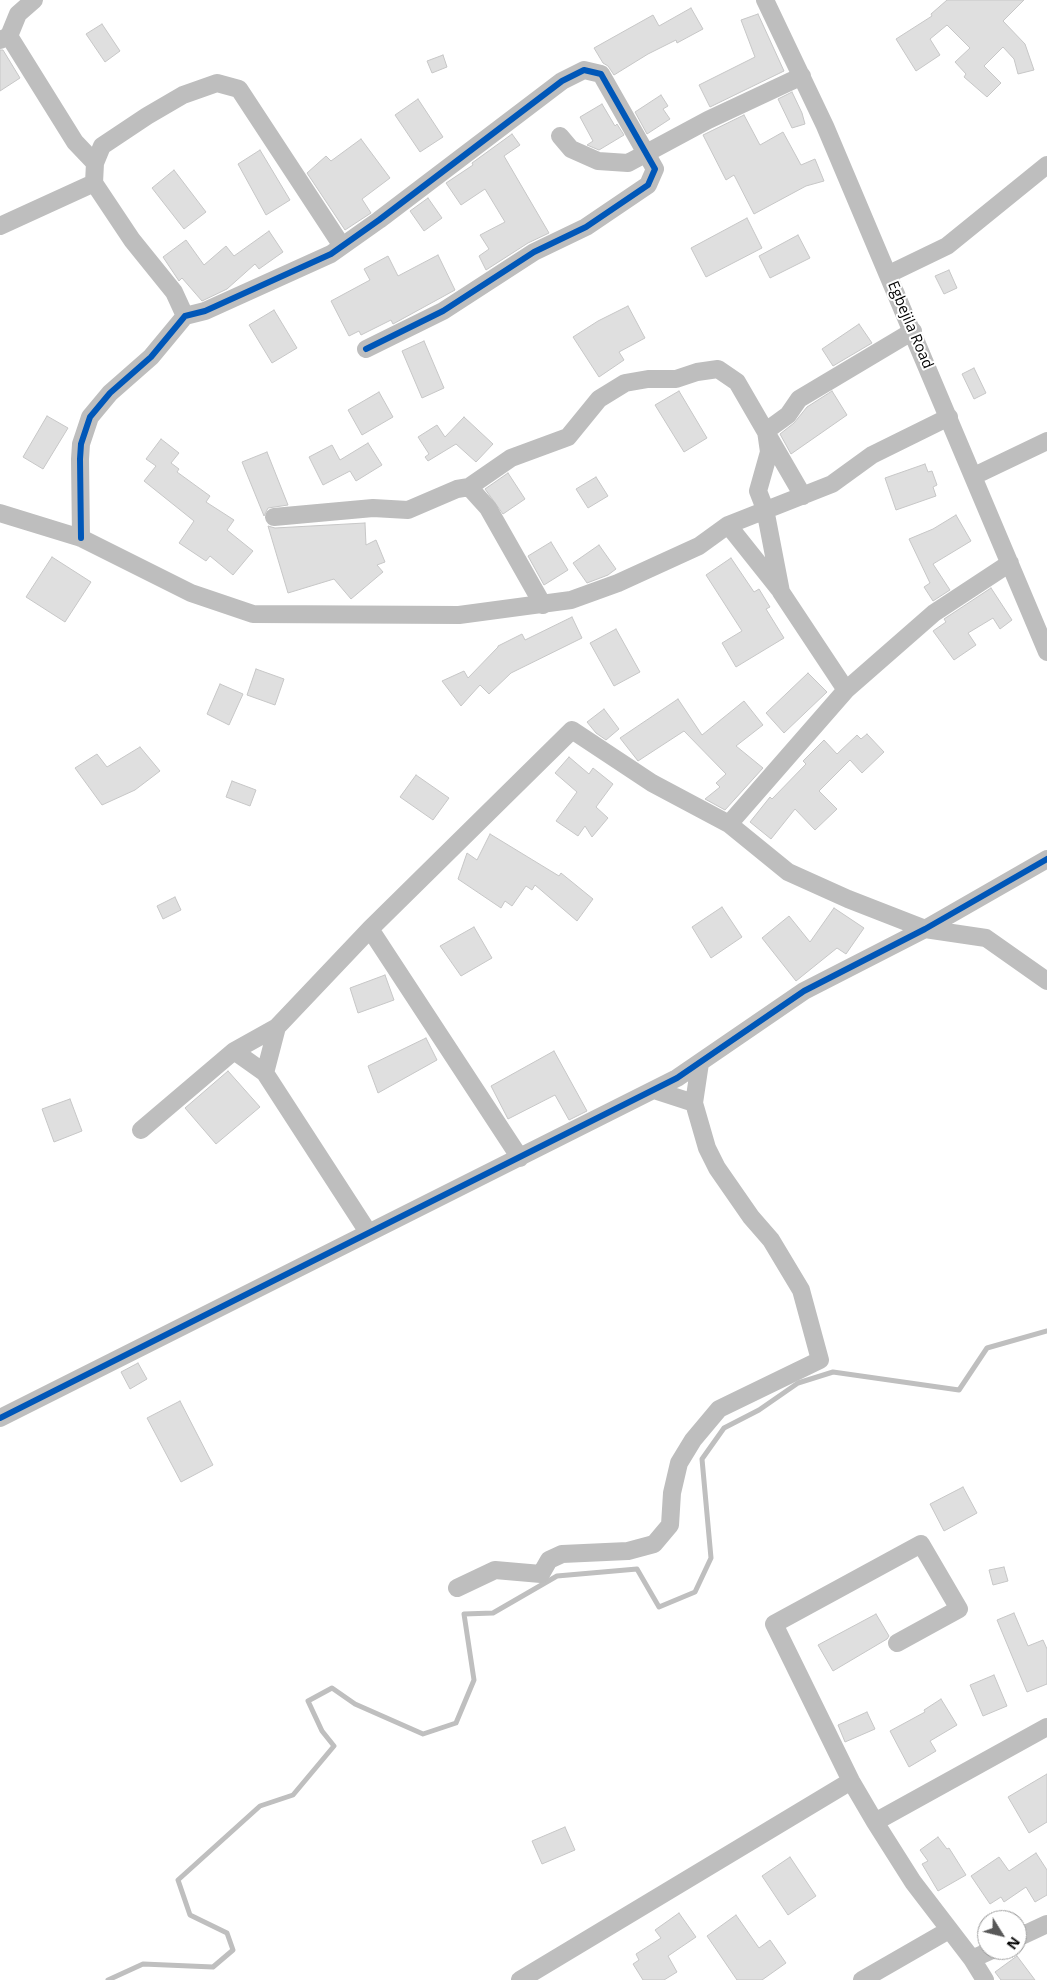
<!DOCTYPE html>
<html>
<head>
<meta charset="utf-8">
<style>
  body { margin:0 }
  #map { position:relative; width:1047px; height:1980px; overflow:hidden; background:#fff; font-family:"Open Sans",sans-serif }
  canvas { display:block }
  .north { position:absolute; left:977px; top:1910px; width:50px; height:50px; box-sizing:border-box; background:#fff; border:1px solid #999; border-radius:50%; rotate:126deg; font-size:14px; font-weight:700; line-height:20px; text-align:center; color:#000 }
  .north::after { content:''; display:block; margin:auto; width:18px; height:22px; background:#595959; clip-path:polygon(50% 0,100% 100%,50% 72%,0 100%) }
</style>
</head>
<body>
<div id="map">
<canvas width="1047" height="1980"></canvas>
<div class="north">N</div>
</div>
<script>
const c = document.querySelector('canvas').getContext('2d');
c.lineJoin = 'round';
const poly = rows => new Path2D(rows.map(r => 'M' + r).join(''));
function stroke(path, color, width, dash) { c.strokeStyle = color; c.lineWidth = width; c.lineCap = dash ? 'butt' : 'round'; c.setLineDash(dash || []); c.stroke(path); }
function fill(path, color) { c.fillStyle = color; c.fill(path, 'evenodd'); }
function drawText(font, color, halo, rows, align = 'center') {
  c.font = font + ' "Open Sans",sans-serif'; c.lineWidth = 4; c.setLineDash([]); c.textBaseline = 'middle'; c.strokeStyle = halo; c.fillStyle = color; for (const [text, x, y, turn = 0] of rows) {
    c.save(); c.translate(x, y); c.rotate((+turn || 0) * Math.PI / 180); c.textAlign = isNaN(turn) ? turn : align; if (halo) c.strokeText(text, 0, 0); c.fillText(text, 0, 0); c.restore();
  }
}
stroke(poly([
  [108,1980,143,1964,213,1967,233,1950,227,1933,190,1915,178,1880,260,1806,293,1795,334,1746,322,1731,308,1701,332,1688,355,1704,423,1734,456,1723,474,1680,464,1614,493,1613,557,1576,637,1569,659,1607,695,1592,711,1558,702,1459,724,1428,759,1410,798,1383,833,1372,959,1390,987,1348,1047,1331]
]), '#bfbfbf', 5);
const building = poly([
  [947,0,1024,0,1003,21,1025,44,1034,70,1018,74,1014,59,1003,47,984,66,1001,83,987,97,964,77,966,74,955,62,970,48,947,25,930,39,940,55,916,71,896,39,932,16,931,14,947,0],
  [691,8,703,29,677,43,676,40,648,54,614,75,608,66,603,63,594,48,653,15,659,26,691,8],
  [758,14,784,71,710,107,699,85,755,57,741,20,758,14],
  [102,24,120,51,105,62,86,34,102,24],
  [0,50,3,50,20,78,0,91,0,50],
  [443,55,447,67,432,73,427,61,443,55],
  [792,92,802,113,805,124,792,128,778,99,792,92],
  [661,95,668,106,663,109,670,119,647,134,635,112,661,95],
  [418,99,443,137,420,152,395,115,418,99],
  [602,104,615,126,617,124,624,135,599,150,587,145,593,141,580,117,602,104],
  [744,115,760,145,783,132,801,165,815,159,824,181,806,186,754,214,734,175,726,180,703,135,744,115],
  [512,134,520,145,504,156,549,233,528,243,486,270,479,256,489,249,480,235,505,222,485,189,461,205,446,183,473,165,472,163,512,134],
  [361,139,390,178,362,199,371,213,345,230,307,173,326,156,331,161,361,139],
  [260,150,290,200,266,215,238,164,260,150],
  [174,170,206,212,184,229,152,188,174,170],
  [428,198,442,218,424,231,410,211,428,198],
  [747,218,762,248,706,277,691,248,747,218],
  [269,231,283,252,259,269,255,264,227,289,202,301,182,278,179,281,163,257,186,240,204,265,226,246,234,256,269,231],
  [798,235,810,258,770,278,759,256,798,235],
  [438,255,455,290,393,324,391,320,361,335,359,331,349,336,331,301,370,280,364,269,388,256,398,276,438,255],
  [949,270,957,288,944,294,935,276,949,270],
  [628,306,645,338,619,352,624,360,599,377,573,337,598,321,628,306],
  [274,310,297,348,272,363,249,325,274,310],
  [859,324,872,343,833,366,822,349,859,324],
  [424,341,444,388,422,398,402,351,424,341],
  [974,368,986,393,974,399,962,374,974,368],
  [679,391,707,438,684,452,655,405,679,391],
  [832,391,847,415,791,454,780,434,794,423,807,407,832,391],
  [379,392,393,417,362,435,348,410,379,392],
  [47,416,68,428,43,469,23,457,47,416],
  [464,417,493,444,476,462,456,444,428,461,425,457,429,454,418,437,437,425,445,437,464,417],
  [161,439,179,453,171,463,179,469,177,472,210,496,206,502,234,520,227,530,253,551,233,575,210,556,206,561,179,543,194,521,144,481,156,466,146,459,161,439],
  [368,443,382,465,356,481,350,471,323,485,309,457,332,445,340,460,368,443],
  [267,452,288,505,268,508,264,516,242,462,267,452],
  [925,464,928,472,932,471,937,485,933,487,936,496,896,510,885,478,925,464],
  [508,473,525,499,503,514,485,489,508,473],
  [596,477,608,496,588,508,576,489,596,477],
  [956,515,971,541,933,564,950,590,933,601,924,587,930,583,909,539,933,529,956,515],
  [365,523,366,545,376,540,385,562,377,565,383,572,351,599,334,579,288,593,268,526,275,528,365,523],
  [551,542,568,570,544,585,528,556,551,542],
  [599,545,616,569,608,575,587,583,573,563,599,545],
  [52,557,91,582,65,622,26,597,52,557],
  [731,558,754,592,759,589,770,607,766,609,784,638,736,667,722,643,742,631,706,575,731,558],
  [991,588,1012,620,1000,629,993,618,968,633,976,645,954,660,933,631,946,622,944,619,991,588],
  [572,617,582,638,511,673,489,694,480,685,461,706,442,681,464,671,468,678,498,647,498,646,522,634,525,640,572,617],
  [616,629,640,672,614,686,590,643,616,629],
  [256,669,284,679,275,705,247,695,256,669],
  [808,673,827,692,784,733,766,713,808,673],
  [220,684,243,694,229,725,207,714,220,684],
  [678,699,702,735,744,701,763,725,736,746,763,768,725,810,705,799,720,787,716,783,726,774,684,731,638,761,620,738,678,699],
  [604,709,619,729,606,740,596,733,587,722,604,709],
  [867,734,884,752,862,773,850,760,819,791,837,809,815,830,795,809,771,839,750,822,770,797,772,799,806,764,803,761,824,740,837,754,857,735,861,739,867,734],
  [140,747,160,771,135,790,102,805,75,768,97,754,107,767,140,747],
  [569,757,589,774,593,768,613,784,596,807,608,818,592,837,585,826,578,836,556,821,577,792,555,773,569,757],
  [416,775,449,798,433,820,400,797,416,775],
  [232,781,256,790,250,806,226,797,232,781],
  [490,834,559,876,561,873,593,899,577,921,535,885,532,890,526,886,512,906,505,901,501,908,458,879,467,853,477,860,490,834],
  [175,897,181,910,163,919,157,906,175,897],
  [722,907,742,937,711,958,692,927,722,907],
  [834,908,864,928,846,954,837,948,796,981,762,938,789,916,810,942,834,908],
  [474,927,492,958,461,976,440,946,474,927],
  [385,975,394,1000,358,1013,350,988,385,975],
  [426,1038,437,1060,378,1093,368,1066,426,1038],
  [554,1051,587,1111,569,1120,555,1095,508,1119,491,1086,554,1051],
  [228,1071,260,1107,216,1144,185,1108,228,1071],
  [70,1099,82,1131,54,1142,42,1109,70,1099],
  [138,1363,147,1379,130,1389,121,1372,138,1363],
  [180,1401,213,1465,181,1482,147,1418,180,1401],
  [963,1487,977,1513,944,1531,930,1504,963,1487],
  [1004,1567,1008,1581,993,1585,989,1570,1004,1567],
  [1014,1613,1028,1646,1043,1640,1047,1649,1047,1684,1027,1692,997,1620,1014,1613],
  [876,1614,889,1636,887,1639,833,1671,818,1645,876,1614],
  [994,1675,1007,1706,983,1716,970,1685,994,1675],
  [941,1699,957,1725,930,1741,936,1751,909,1767,890,1731,925,1712,924,1710,941,1699],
  [867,1712,875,1729,845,1742,838,1725,867,1712],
  [1047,1774,1047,1822,1029,1833,1008,1797,1047,1774],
  [565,1827,575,1850,542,1864,532,1841,565,1827],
  [938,1837,947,1849,949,1848,966,1875,938,1891,922,1864,928,1861,920,1850,938,1837],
  [1036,1853,1047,1870,1047,1895,1035,1902,1026,1887,1004,1902,1001,1897,990,1904,971,1876,999,1857,1009,1871,1036,1853],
  [790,1857,816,1896,788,1915,762,1876,790,1857],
  [679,1913,696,1937,668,1956,677,1972,664,1980,643,1980,633,1964,639,1960,636,1954,661,1938,655,1930,679,1913],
  [736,1915,759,1948,770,1940,786,1963,762,1980,737,1980,707,1936,736,1915],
  [1017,1956,1035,1980,1001,1980,995,1972,1017,1956]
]);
fill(building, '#dfdfdf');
stroke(building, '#c7c7c7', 1);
stroke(poly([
  [765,0,825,126,1047,652],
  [9,36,75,142,95,163,94,183,132,240,174,292,185,316],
  [0,40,9,36,18,14,34,0],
  [560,136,571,149,598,161,628,163,708,120,802,76],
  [95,163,102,146,147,116,183,95,217,83,239,89,342,246],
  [0,226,94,183],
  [889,274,947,246,1047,165],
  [974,476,1047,441],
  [469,487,511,458,568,437,599,399,625,383,648,379,676,379,697,372,718,369,737,382,803,496],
  [0,513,81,538,191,593,253,614,459,615,571,600,618,583,699,546,728,525,832,484,872,455,949,417],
  [274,517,373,508,408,510,457,489,469,487,488,508,543,605],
  [728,525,779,589],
  [81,538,80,459,81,444,90,417,110,393,151,357,185,316,205,311,331,254,379,220,562,81,584,70,601,74,655,169,648,185,586,227,534,252,443,311,366,349],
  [846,690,781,592,765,509,758,491,769,452,766,431,788,415,799,399,913,331],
  [729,824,846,690,934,613,1010,563],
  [234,1051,265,1073],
  [654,1090,694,1103],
  [141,1130,234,1051,277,1027],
  [520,1158,370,929,572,730,652,783,729,824,788,872,848,899,925,929,986,938,1047,981],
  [368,1232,265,1073,277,1027,370,929],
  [0,1418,677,1078,804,991,925,929,1047,859],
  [457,1588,495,1570,541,1574,549,1560,562,1554,628,1551,654,1544,670,1525,672,1493,679,1463,693,1440,719,1409,820,1360,801,1290,771,1240,751,1217,717,1168,707,1148,694,1103,700,1063],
  [897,1643,959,1609,921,1544,774,1624,851,1781,875,1822,913,1882,972,1959,985,1980],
  [875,1822,1047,1727],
  [1017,1938,1047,1924],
  [972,1959,992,1950],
  [520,1980,851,1781],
  [862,1980,949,1930]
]), '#bebebe', 18);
stroke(poly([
  [81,538,80,459,81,444,90,417,110,393,151,357,185,316,205,311,331,254,379,220,562,81,584,70,601,74,655,169,648,185,586,227,534,252,443,311,366,349],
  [0,1418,677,1078,804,991,925,929,1047,859]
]), '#0057b8', 6);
drawText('15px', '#000', '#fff', [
  ["Egbejila Road",910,325,67]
]);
</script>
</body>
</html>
